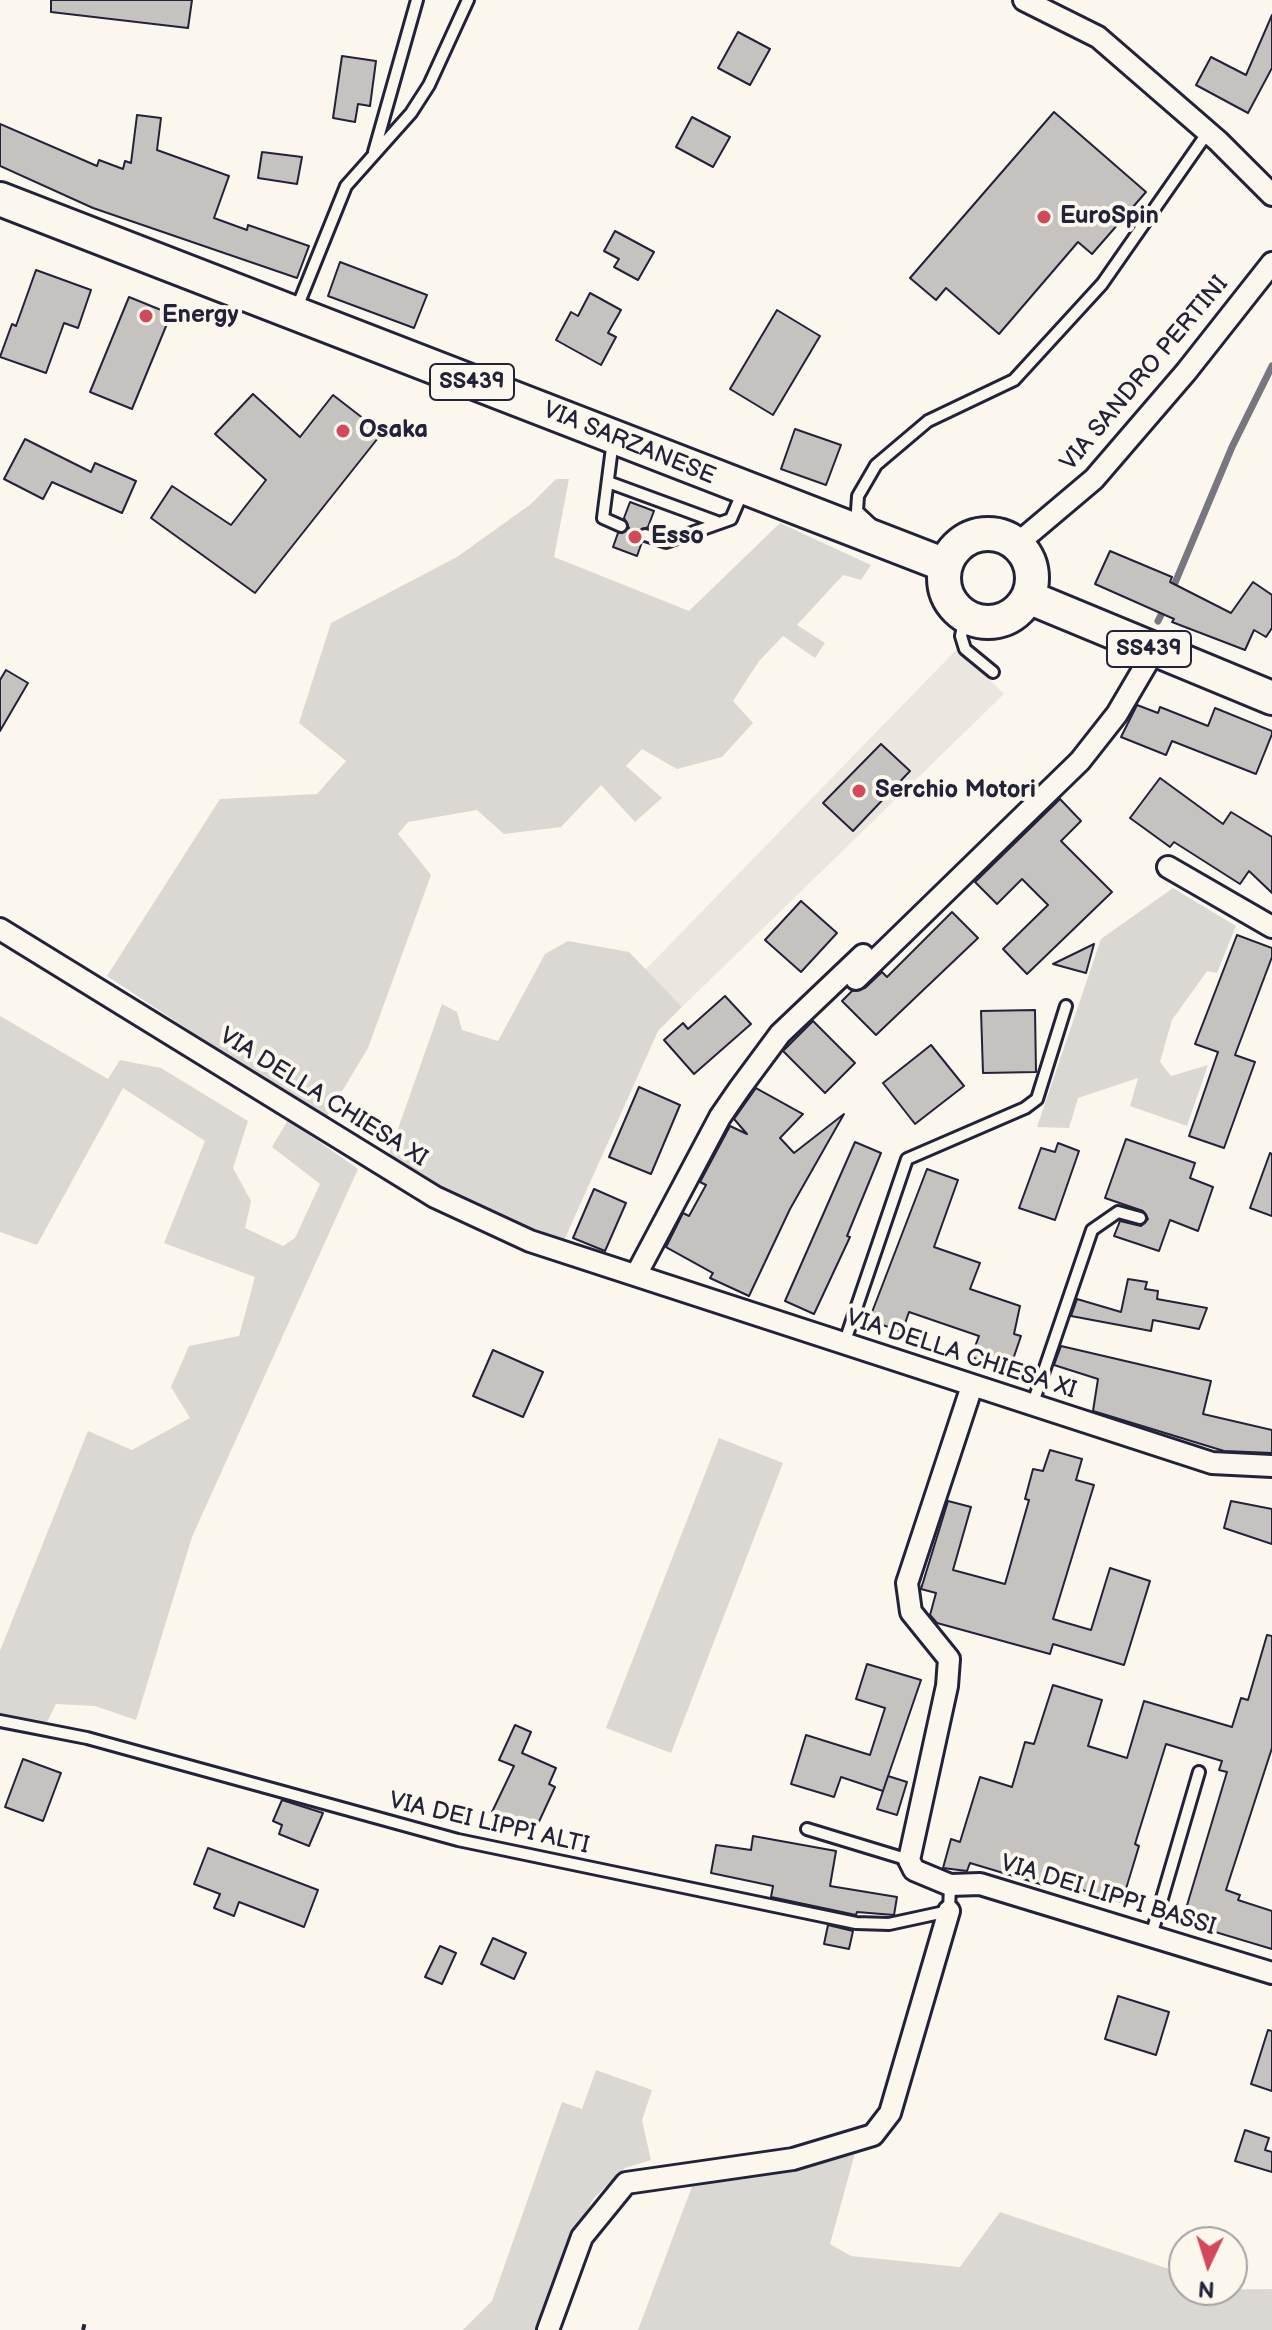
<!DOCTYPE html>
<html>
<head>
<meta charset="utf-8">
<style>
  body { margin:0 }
  #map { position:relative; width:1272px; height:2330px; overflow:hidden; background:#fbf7ec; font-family:"Balsamiq Sans",sans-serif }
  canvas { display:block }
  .north { position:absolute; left:1168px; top:2226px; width:80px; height:80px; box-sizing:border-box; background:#fbf7ec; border:2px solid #a4a2a5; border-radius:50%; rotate:184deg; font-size:22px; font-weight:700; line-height:32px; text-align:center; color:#22223b }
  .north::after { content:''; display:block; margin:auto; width:28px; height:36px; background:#d1495b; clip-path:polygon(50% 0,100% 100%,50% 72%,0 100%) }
</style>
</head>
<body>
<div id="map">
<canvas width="1272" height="2330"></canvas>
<div class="north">N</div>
</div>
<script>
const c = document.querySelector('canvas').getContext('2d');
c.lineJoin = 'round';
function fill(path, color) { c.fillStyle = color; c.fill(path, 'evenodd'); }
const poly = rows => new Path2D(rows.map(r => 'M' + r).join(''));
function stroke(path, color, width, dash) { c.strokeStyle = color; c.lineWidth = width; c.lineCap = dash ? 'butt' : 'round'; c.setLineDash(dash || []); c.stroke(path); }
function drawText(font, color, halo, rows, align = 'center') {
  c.font = font + ' "Balsamiq Sans",sans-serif'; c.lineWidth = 8; c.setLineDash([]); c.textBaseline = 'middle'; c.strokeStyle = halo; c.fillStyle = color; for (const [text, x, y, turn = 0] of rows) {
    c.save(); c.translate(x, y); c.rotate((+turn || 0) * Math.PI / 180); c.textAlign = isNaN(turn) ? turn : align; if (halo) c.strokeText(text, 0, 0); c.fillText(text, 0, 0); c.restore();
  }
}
fill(poly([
  [958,648,1004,694,682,1007,645,970]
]), '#ebe7df');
fill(poly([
  [556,479,569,479,554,557,689,611,780,523,871,565,861,580,843,575,797,625,825,643,815,658,783,636,759,661,733,701,753,723,722,757,677,769,642,749,626,766,662,798,635,822,601,785,561,827,504,834,477,810,408,822,398,834,431,875,368,1048,325,1120,107,976,220,799,317,794,346,761,299,723,331,623,457,557,531,504],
  [1173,888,1236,926,1217,973,1207,971,1172,1020,1160,1062,1171,1076,1208,1065,1187,1126,1130,1106,1138,1078,1078,1098,1069,1128,1037,1127,1101,939],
  [568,941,629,952,682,1007,658,1031,562,1245,439,1193,387,1160,442,1004,457,1012,462,1030,498,1041,545,954],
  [0,1016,108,1079,120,1060,161,1068,248,1121,233,1168,251,1201,245,1228,283,1246,295,1238,320,1184,272,1147,288,1120,358,1169,192,1537,136,1720,95,1706,56,1704,44,1728,0,1715,0,1651,88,1431,132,1450,190,1418,171,1387,189,1346,239,1336,255,1277,164,1243,205,1141,123,1088,37,1245,0,1232],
  [719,1438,783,1463,671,1753,606,1728],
  [596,2070,652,2090,642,2120,651,2160,625,2168,593,2199,560,2265,536,2330,463,2330,492,2301,562,2102,582,2109],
  [855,2153,830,2244,851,2256,960,2267,1000,2212,1184,2274,1184,2290,1272,2289,1272,2330,638,2330,693,2184,802,2168]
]), '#dbd8d3');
stroke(poly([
  [1172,590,1232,447,1272,366],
  [1158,621,1166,605]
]), '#787681', 7);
const building = poly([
  [51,0,192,0,188,28,51,12,51,0],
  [1272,15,1272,68,1248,113,1196,85,1211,57,1246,75,1272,15],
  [738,32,770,49,750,85,718,68,738,32],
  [342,56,376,61,370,106,358,104,355,122,333,118,342,56],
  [1054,112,1146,192,1092,254,1078,242,999,334,946,288,936,300,910,278,1054,112],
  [137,115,161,118,157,150,229,176,214,218,247,230,248,225,309,246,297,278,93,208,0,166,0,124,97,166,99,160,123,169,125,161,131,163,137,115],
  [692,117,730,137,713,167,676,147,692,117],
  [262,152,302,157,297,184,258,178,262,152],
  [615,231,654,252,638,280,614,267,619,259,604,251,615,231],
  [340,262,427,295,414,328,328,296,340,262],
  [36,270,91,290,78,328,64,323,46,373,0,357,12,324,16,326,36,270],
  [590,293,621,310,608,333,616,337,601,365,556,340,571,312,578,316,590,293],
  [129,297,171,314,132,409,90,392,129,297],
  [777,310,820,336,773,415,730,389,777,310],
  [253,394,300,437,333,395,382,433,255,593,151,518,172,486,231,525,266,480,215,434,253,394],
  [795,429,841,445,826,485,781,469,795,429],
  [25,439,91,472,95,463,136,481,122,513,52,482,43,499,4,479,25,439],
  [630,502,654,511,648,527,638,532,642,542,637,556,613,547,618,533,629,528,624,518,630,502],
  [1110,551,1172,577,1170,582,1231,613,1253,582,1272,595,1272,628,1266,637,1254,630,1245,650,1172,622,1174,619,1095,584,1110,551],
  [6,670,28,683,0,731,0,680,6,670],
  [1137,705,1158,713,1160,707,1208,726,1215,708,1272,731,1272,734,1256,774,1172,741,1166,755,1121,737,1137,705],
  [881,744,910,771,853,831,823,803,881,744],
  [1160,778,1223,824,1231,812,1272,837,1272,893,1249,871,1240,884,1174,842,1170,847,1130,818,1160,778],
  [1060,799,1081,821,1061,841,1112,892,1027,974,1003,949,1048,905,1022,879,997,904,975,882,1060,799],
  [801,901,837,933,801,972,765,940,801,901],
  [952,912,978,938,876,1035,842,1001,852,991,865,988,882,972,887,977,952,912],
  [1237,935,1272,948,1272,957,1235,1055,1255,1062,1224,1148,1189,1136,1218,1052,1195,1044,1237,935],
  [1094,944,1086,973,1053,964,1094,944],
  [725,996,751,1024,694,1074,664,1040,683,1023,688,1029,725,996],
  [1035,1010,1036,1072,983,1073,981,1011,1035,1010],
  [813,1021,855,1063,825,1093,783,1051,813,1021],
  [931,1045,964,1086,915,1124,883,1083,931,1045],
  [639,1087,680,1105,651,1174,609,1157,639,1087],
  [756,1088,803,1114,780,1138,794,1153,844,1114,790,1209,749,1296,710,1278,713,1273,666,1247,683,1213,689,1216,706,1185,700,1182,730,1126,747,1134,734,1119,756,1088],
  [1126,1139,1195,1163,1190,1178,1213,1187,1198,1231,1170,1220,1159,1251,1114,1236,1120,1221,1141,1226,1148,1219,1143,1211,1105,1198,1126,1139],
  [855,1142,881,1153,847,1236,850,1237,814,1314,785,1301,855,1142],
  [1058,1143,1079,1151,1055,1220,1019,1208,1041,1148,1055,1152,1058,1143],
  [1270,1153,1272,1154,1272,1216,1250,1208,1270,1153],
  [927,1169,958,1180,934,1247,980,1263,970,1289,1020,1306,1014,1334,1021,1336,1009,1371,971,1357,979,1336,909,1312,902,1332,869,1320,927,1169],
  [594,1189,626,1203,605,1251,573,1238,594,1189],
  [1128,1279,1147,1282,1145,1289,1158,1291,1157,1299,1207,1308,1199,1329,1153,1320,1151,1331,1071,1316,1077,1299,1121,1312,1128,1279],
  [1061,1346,1211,1381,1203,1414,1272,1430,1272,1453,1224,1451,1093,1411,1098,1379,1054,1365,1061,1346],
  [493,1350,543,1372,523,1417,473,1396,493,1350],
  [1050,1450,1082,1459,1076,1480,1094,1485,1053,1619,1091,1630,1110,1568,1150,1581,1124,1665,1053,1644,1050,1654,937,1623,930,1615,936,1593,921,1589,948,1501,971,1507,953,1570,1005,1584,1029,1500,1025,1499,1033,1469,1043,1471,1050,1450],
  [1231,1501,1272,1509,1272,1544,1224,1528,1231,1501],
  [1267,1635,1272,1636,1272,1748,1226,1890,1240,1895,1238,1900,1272,1911,1272,1949,1182,1922,1227,1772,1219,1770,1222,1761,1166,1744,1135,1844,1139,1846,1122,1902,1052,1881,1050,1887,970,1863,967,1871,943,1868,951,1839,960,1842,980,1777,1012,1787,1025,1742,1034,1744,1053,1685,1102,1700,1088,1746,1127,1758,1144,1701,1232,1727,1241,1698,1248,1700,1267,1635],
  [867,1664,921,1680,883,1791,841,1777,834,1797,791,1784,806,1735,870,1755,885,1708,856,1699,867,1664],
  [515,1725,531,1732,522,1753,556,1768,549,1784,555,1787,537,1826,529,1821,526,1827,492,1812,514,1766,499,1760,515,1725],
  [23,1759,61,1773,43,1821,5,1807,23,1759],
  [888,1776,907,1782,897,1815,877,1809,888,1776],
  [282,1800,323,1813,309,1846,279,1834,282,1825,273,1821,282,1800],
  [753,1836,836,1851,830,1886,897,1897,894,1915,857,1912,856,1915,771,1897,773,1886,711,1873,716,1845,751,1850,753,1836],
  [208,1848,318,1890,304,1927,239,1902,234,1916,214,1908,220,1894,194,1884,208,1848],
  [828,1925,853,1931,849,1949,824,1944,828,1925],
  [493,1938,526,1953,514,1979,481,1964,493,1938],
  [440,1946,456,1953,442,1984,425,1977,440,1946],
  [1118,1996,1169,2012,1156,2055,1105,2039,1118,1996],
  [1268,2030,1272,2031,1272,2091,1251,2084,1268,2030],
  [1245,2130,1269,2138,1265,2150,1272,2152,1272,2172,1235,2161,1245,2130]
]);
fill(building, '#c6c2c0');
stroke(building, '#22223b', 2);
const service = poly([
  [374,152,417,0],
  [296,310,346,186,411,113,429,85,468,0],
  [613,440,603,518,621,526],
  [608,482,717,522],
  [871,524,857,511,858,496,876,465,928,421,1014,380,1102,284,1208,132],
  [645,535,666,542,731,519,743,491],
  [965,616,961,636,965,649,993,672],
  [844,1344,907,1159,1025,1108,1037,1099,1066,1006],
  [1032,1406,1092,1230,1118,1212,1140,1218],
  [0,1721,87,1738,458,1840,856,1923,889,1924,949,1911,950,1885],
  [807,1829,909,1860],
  [1151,1936,1199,1772]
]);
const minor = poly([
  [1024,0,1098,37,1218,141,1272,195],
  [1017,544,1094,479,1186,372,1272,263],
  [1168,867,1272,927],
  [0,929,435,1197,530,1241,1212,1463,1272,1466],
  [856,979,1080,761,1117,714,1154,651],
  [636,1275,720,1117,740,1088,780,1034,863,955],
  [972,1386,907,1583,911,1612,949,1659,947,1686,909,1860,914,1870,950,1885,980,1884,1272,1973],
  [548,2330,582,2237,626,2183,793,2159,873,2135,890,2113,949,1911]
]);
const primary = poly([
  [0,199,945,565],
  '944 578a44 44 0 1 1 88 0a44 44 0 1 1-88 0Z',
  [1028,597,1272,698]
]);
stroke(service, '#22223b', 16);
stroke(minor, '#22223b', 26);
stroke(primary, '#22223b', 38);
stroke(poly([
  [83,2330,85,2322]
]), '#22223b', 4, [6, 6]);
stroke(service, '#fbf7ec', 10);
stroke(minor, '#fbf7ec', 20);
stroke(primary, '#fbf7ec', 32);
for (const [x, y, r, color] of [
  [1044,217,8,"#d1495b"],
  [146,316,8,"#d1495b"],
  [343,431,8,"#d1495b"],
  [635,537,8,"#d1495b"],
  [859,791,8,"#d1495b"]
]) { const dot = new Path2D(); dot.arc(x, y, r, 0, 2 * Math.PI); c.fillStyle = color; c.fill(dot); stroke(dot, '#fbf7ec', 3); }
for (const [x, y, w] of [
  [472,382,84],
  [1149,649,84]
]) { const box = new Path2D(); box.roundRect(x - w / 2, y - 18, w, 36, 6); c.fillStyle = '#fbf7ec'; c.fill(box); stroke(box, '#22223b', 2); }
drawText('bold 22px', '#22223b', null, [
  ["SS439",472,382],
  ["SS439",1149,649]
]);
drawText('bold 24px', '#22223b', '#fbf7ec', [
  ["EuroSpin",1060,217],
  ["Energy",162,316],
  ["Osaka",359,431],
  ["Esso",651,537],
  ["Serchio Motori",875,791]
], 'left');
drawText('24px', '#22223b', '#fbf7ec', [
  ["VIA SANDRO PERTINI",1145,374,-50],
  ["VIA SARZANESE",629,444,22],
  ["VIA DELLA CHIESA XI",323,1098,32],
  ["VIA DELLA CHIESA XI",961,1355,18],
  ["VIA DEI LIPPI ALTI",489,1824,13],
  ["VIA DEI LIPPI BASSI",1108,1896,17]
]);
</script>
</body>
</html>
